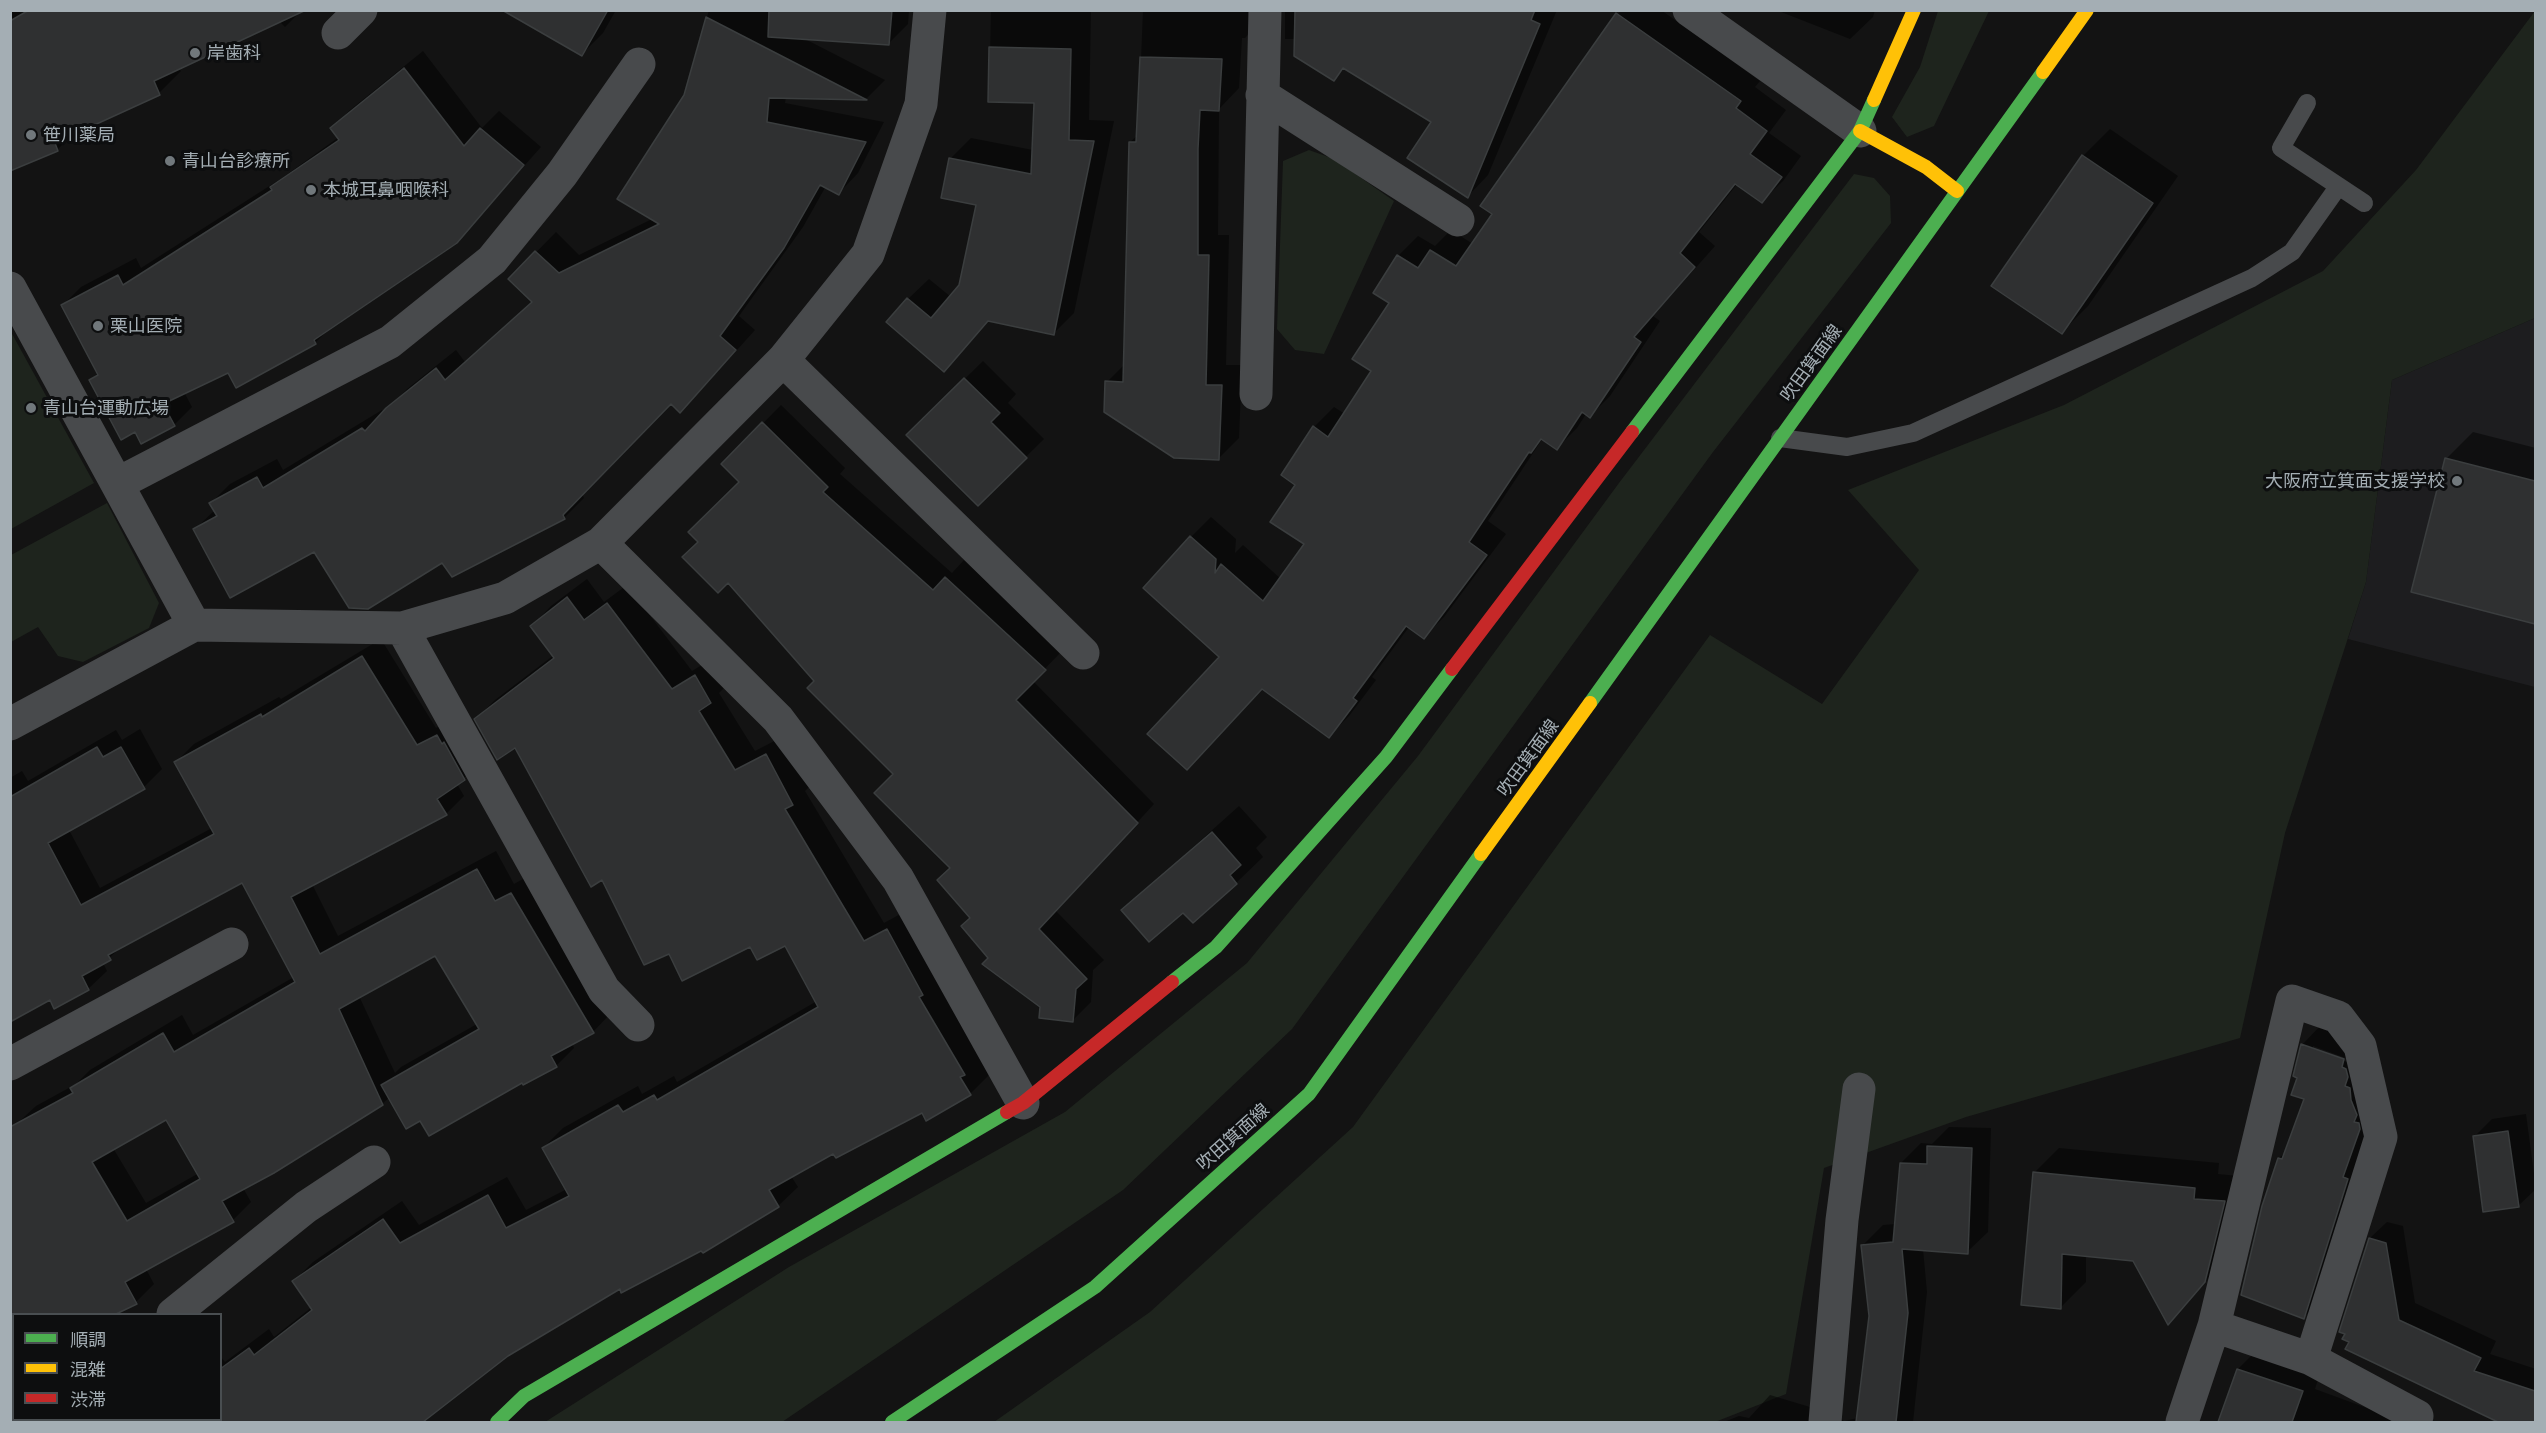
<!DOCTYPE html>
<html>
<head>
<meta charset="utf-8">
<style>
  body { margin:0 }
  #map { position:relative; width:2546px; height:1433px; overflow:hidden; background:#131313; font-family:"Exo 2","Noto Sans JP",sans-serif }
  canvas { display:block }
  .frame { position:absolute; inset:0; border:12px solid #a4aeb4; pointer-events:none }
  .legend { position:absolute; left:12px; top:1313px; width:210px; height:108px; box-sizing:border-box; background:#0d0e0f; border:2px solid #494e51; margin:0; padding:8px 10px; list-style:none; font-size:18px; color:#a4aeb4 }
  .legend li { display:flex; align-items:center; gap:12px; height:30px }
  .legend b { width:30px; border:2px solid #494e51 }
</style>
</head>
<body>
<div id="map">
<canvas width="2546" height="1433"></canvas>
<div class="frame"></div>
<ul class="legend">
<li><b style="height:8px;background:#4caf50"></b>順調</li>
<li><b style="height:8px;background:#ffc107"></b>混雑</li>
<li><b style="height:8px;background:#c62828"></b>渋滞</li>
</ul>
</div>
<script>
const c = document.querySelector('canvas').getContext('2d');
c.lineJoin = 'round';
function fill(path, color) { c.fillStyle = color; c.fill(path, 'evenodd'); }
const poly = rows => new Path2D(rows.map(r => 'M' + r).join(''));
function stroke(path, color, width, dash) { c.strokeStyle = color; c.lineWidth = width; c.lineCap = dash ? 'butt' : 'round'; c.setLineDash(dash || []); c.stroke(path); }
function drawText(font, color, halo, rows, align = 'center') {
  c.font = font + ' "Exo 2","Noto Sans JP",sans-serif'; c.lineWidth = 6; c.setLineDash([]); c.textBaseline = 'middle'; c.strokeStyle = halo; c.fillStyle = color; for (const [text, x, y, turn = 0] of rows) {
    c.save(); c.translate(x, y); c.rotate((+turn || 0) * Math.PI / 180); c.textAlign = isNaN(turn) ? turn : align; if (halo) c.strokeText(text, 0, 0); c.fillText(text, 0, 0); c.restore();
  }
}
fill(poly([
  [2535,318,2535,687,2348,639,2366,582,2392,380]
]), '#1d1d1f');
fill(poly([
  [1938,11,1989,11,1934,126,1907,137,1892,117,1920,67],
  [2535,11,2535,318,2392,380,2366,582,2285,833,2240,1038,1966,1117,1824,1168,1786,1394,1715,1422,994,1422,1150,1312,1353,1127,1710,635,1822,704,1919,570,1848,490,2064,405,2323,271,2416,170],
  [1309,150,1334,159,1394,201,1324,354,1295,350,1277,329,1283,161],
  [1854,174,1874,178,1890,196,1891,223,1713,452,1292,1029,1123,1190,782,1422,545,1422,789,1267,1065,1112,1247,963,1418,756,1619,483],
  [11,332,94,483,11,529,10,529],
  [107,503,159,603,149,628,83,662,58,656,38,627,11,642,11,555]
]), '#1e241d');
fill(poly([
  [16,10,302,10,285,27,279,21,179,68,181,71,159,93,74,133,58,149,10,169,10,13],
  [529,10,616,10,603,33,582,54],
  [709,10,909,10,908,24,889,43,803,38,885,80,867,98,786,97,785,103,884,122,858,173,839,193,826,186,803,227,739,316,755,330,700,391,680,411,671,403,582,494,584,498,564,518,452,576,442,561,314,550,195,529,215,510,211,503,230,484,277,459,283,470,382,410,385,412,407,389,456,350,465,362,533,301,510,279,556,232,579,255,652,219],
  [991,10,1091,10,1089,120,1114,121,1074,313,1053,334,990,320,944,369,908,299,929,279,951,297,961,286,978,204,950,159,971,138,1033,150,1035,101,989,100],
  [1143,10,1266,10,1265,17,1245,38,1242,38,1239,88,1219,109,1218,235,1229,235,1226,365,1242,365,1239,438,1219,458,1107,382,1125,364,1130,142,1138,135],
  [1285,10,1557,10,1488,175,1468,196,1433,121,1345,68,1334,79,1296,39,1285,39],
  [1621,10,1661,10,1760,81,1755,87,1786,110,1769,133,1801,156,1783,181,1762,201,1738,183,1699,232,1715,246,1653,316,1660,321,1610,396,1590,416,1586,414,1577,428,1557,448,1543,438,1488,521,1506,534,1444,617,1424,637,1409,627,1372,677,1376,680,1349,716,1329,736,1221,656,1191,537,1211,517,1236,539,1235,553,1243,545,1281,579,1306,544,1297,484,1314,427,1334,407,1345,414,1373,371,1391,303,1398,256,1418,236,1435,246,1451,230,1473,244,1494,213,1482,206],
  [1776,10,1875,10,1873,17,1850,39],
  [423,51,482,128,499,111,541,147,456,242,332,326,315,343,236,386,228,372,184,392,192,407,174,425,135,430,90,380,98,373,63,305,81,287,136,258,141,268,282,178,339,137,332,128,350,110],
  [2110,129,2178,176,2088,306,2062,332,1993,286,2083,156],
  [983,361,1016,394,1008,403,1044,439,978,504,908,435],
  [781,405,845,468,840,474,952,573,964,560,1062,651,1033,681,1154,804,1056,911,1104,960,1093,970,1091,1002,1073,1020,1042,1006,990,958,951,867,895,774,728,581,700,541,741,482,723,464],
  [2473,432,2536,448,2536,622,2413,591,2446,459],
  [587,579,604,602,627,585,692,671,715,657,730,682,719,693,755,751,786,735,811,785,805,791,884,923,906,911,989,1075,970,1094,923,1111,834,1152,791,1176,798,1187,778,1206,703,1251,701,1249,620,1287,507,1355,422,1422,153,1422,150,1420,220,1420,220,1356,225,1362,269,1329,274,1337,312,1307,294,1281,313,1262,402,1201,419,1225,507,1177,526,1210,567,1189,543,1148,563,1128,638,1086,642,1094,674,1076,677,1082,817,1001,785,944,669,952,603,878,515,746,476,719,495,700,554,655,532,626,551,606],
  [381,639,436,728,456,718,483,761,457,784,464,796,446,814,312,884,338,936,496,851,514,884,530,875,611,1013,593,1032,572,1043,574,1048,556,1066,421,1119,390,1097,382,1104,243,1188,251,1202,233,1220,146,1269,154,1284,136,1302,113,1314,14,1314,14,1351,10,1352,10,1130,36,1106,76,1084,90,1070,182,1015,193,1035,294,977,242,881,124,945,103,963,107,971,88,989,51,998,10,1021,10,778,22,771,28,781,116,730,122,740,140,729,162,769,144,787,69,830,100,888,212,828,176,762,194,744,279,697,281,699],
  [436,954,477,1024,401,1067,395,1073,359,996],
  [167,1118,199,1173,146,1203,113,1148],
  [1239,806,1267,837,1256,848,1263,857,1236,883,1183,911,1123,910],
  [2320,1026,2361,1041,2376,1105,2322,1299,2304,1317,2279,1158,2287,1151,2306,1098,2299,1077,2302,1045],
  [2313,1046,2351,1060,2350,1063,2313,1050],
  [2526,1114,2536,1189,2518,1206,2474,1137,2492,1119],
  [1949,1127,1991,1128,1988,1232,1967,1252,1923,1249,1927,1292,1913,1422,1724,1422,1739,1416,1749,1418,1770,1395,1830,1413,1844,1421,1858,1418,1870,1316,1863,1245,1883,1225,1896,1224,1901,1163,1921,1143,1932,1144],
  [2059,1148,2219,1163,2218,1174,2249,1177,2230,1255,2169,1322,2134,1259,2086,1255,2086,1282,2061,1307,2034,1173],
  [2387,1222,2403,1226,2415,1303,2496,1341,2490,1354,2536,1369,2536,1422,2501,1422,2347,1349,2351,1342,2370,1238],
  [2256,1351,2320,1373,2315,1389,2394,1418,2393,1422,2218,1422,2238,1369]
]), '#0007');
const building = poly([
  [29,10,306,10,154,81,160,95,55,143,58,151,10,171,10,21,29,10],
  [502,10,608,10,582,56,502,10],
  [769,10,892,10,889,45,768,37,769,10],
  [1295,10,1535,10,1531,20,1540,24,1468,198,1407,158,1431,122,1343,68,1334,81,1294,56,1295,10],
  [1616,13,1741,101,1736,108,1767,131,1750,154,1782,177,1762,203,1735,184,1680,253,1695,267,1634,337,1641,342,1590,418,1582,412,1557,450,1541,439,1531,453,1529,452,1469,542,1487,555,1424,639,1406,626,1353,698,1357,701,1329,738,1262,689,1187,770,1147,734,1219,657,1143,588,1190,536,1216,559,1215,573,1221,564,1263,601,1304,544,1270,522,1295,485,1281,475,1313,426,1328,437,1371,371,1352,359,1389,303,1373,293,1397,255,1418,268,1430,250,1456,266,1492,214,1480,206,1616,13],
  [706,17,867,100,769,98,767,122,866,142,839,195,820,185,784,248,720,336,736,350,680,413,671,404,563,515,565,519,452,577,442,563,368,609,349,608,314,552,230,598,193,529,217,516,209,503,257,477,263,488,362,428,365,431,386,408,436,368,445,380,532,302,508,279,535,251,559,273,659,224,617,199,684,95,706,17],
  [989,47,1071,49,1069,140,1094,141,1054,335,988,321,944,372,886,322,907,298,931,318,959,285,976,205,941,198,949,158,1031,174,1034,103,988,102,989,47],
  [1140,57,1222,59,1219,111,1200,110,1198,149,1198,255,1209,255,1206,385,1222,385,1219,460,1174,458,1104,412,1105,381,1123,382,1129,142,1136,142,1140,57],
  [404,68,464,146,480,128,524,165,457,243,314,340,316,344,236,388,228,373,163,404,175,426,141,444,135,432,121,440,89,380,98,375,61,305,118,275,123,285,272,190,270,187,339,140,330,128,404,68],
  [2082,155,2153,203,2062,334,1991,286,2082,155],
  [964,378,1000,413,991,422,1027,458,978,506,906,435,964,378],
  [762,422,828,487,823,492,933,590,945,577,1046,670,1016,700,1138,823,1039,929,1087,979,1076,989,1073,1022,1039,1018,1040,1007,982,964,988,958,961,926,970,918,937,880,950,868,874,793,893,774,807,688,814,681,728,583,718,593,682,557,698,542,688,532,739,482,721,464,762,422],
  [2445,458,2535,481,2535,624,2411,592,2445,458],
  [567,597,584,620,607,603,672,689,695,675,711,703,699,711,735,770,766,754,793,805,785,809,864,941,887,929,923,995,919,997,965,1075,960,1077,971,1095,926,1121,922,1113,836,1158,833,1154,769,1190,779,1207,703,1253,701,1251,621,1293,620,1289,508,1356,423,1422,220,1422,220,1369,249,1348,254,1355,312,1310,292,1281,383,1219,400,1243,488,1195,506,1228,569,1196,542,1148,618,1105,623,1112,654,1095,657,1100,818,1007,785,946,757,960,750,947,682,981,669,954,644,965,602,880,591,887,515,748,497,760,474,719,554,658,530,626,567,597],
  [362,656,417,745,437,735,442,744,444,742,465,780,437,799,447,815,291,897,320,954,477,869,495,901,511,893,594,1033,551,1056,557,1067,523,1085,522,1083,429,1136,420,1121,406,1129,381,1085,479,1029,435,956,339,1009,383,1105,274,1173,222,1201,234,1222,125,1282,137,1304,116,1314,10,1314,10,1127,73,1093,70,1088,163,1033,174,1052,295,982,242,883,108,955,111,960,82,976,89,990,54,1009,50,1000,10,1022,10,797,97,747,103,757,121,747,145,789,48,843,81,905,214,834,174,762,261,714,262,717,362,656],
  [166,1120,200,1179,127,1221,92,1162,166,1120],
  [1212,832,1241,865,1230,875,1237,884,1193,923,1183,913,1149,942,1121,910,1212,832],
  [2301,1044,2344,1059,2342,1067,2346,1069,2348,1077,2345,1086,2350,1088,2351,1100,2357,1115,2354,1122,2359,1123,2360,1129,2343,1177,2348,1179,2304,1319,2241,1295,2262,1206,2278,1158,2282,1159,2304,1099,2291,1095,2297,1078,2293,1076,2301,1044],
  [2508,1131,2519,1207,2483,1212,2473,1136,2508,1131],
  [1927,1146,1972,1148,1968,1254,1902,1249,1908,1313,1896,1422,1856,1422,1869,1316,1861,1245,1893,1242,1900,1163,1927,1164,1927,1146],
  [2033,1172,2195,1188,2194,1199,2225,1201,2205,1282,2168,1325,2133,1261,2062,1254,2061,1309,2021,1305,2033,1172],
  [2369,1238,2386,1243,2399,1320,2481,1358,2474,1371,2535,1391,2535,1422,2498,1422,2345,1349,2349,1342,2342,1339,2345,1334,2339,1332,2369,1238],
  [2237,1369,2303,1391,2292,1422,2218,1422,2237,1369]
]);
fill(building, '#2f3031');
stroke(building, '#3b3e3f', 1.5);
stroke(poly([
  [2307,103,2281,148,2364,203],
  [1780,438,1847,447,1913,433,2252,278,2292,252,2338,187]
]), '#484a4c', 18);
stroke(poly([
  [1689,10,1860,131],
  [338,33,361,10],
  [1262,95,1458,220],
  [10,288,194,625],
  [783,360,1083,653],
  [1256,394,1265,10],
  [117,484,390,342,492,260,562,174,639,64],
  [601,543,778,719,898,879,1023,1103],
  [402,628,604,990,638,1025],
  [10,724,194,625,402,628,505,598,601,543,783,360,868,254,921,104,930,10],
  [10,1064,232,944],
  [173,1314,306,1207,374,1162],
  [2214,1326,2311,1359,2417,1416,2415,1422],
  [57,1422,60,1420],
  [1825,1422,1842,1220,1859,1089],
  [2182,1422,2214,1326,2292,1001,2338,1017,2360,1046,2381,1137,2311,1359]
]), '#484a4c', 33);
stroke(poly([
  [1632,432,1860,131,1874,100],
  [1590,703,2043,72],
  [1172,982,1216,947,1386,757,1452,669],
  [497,1422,524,1396,1007,1112],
  [892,1422,1095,1287,1309,1094,1481,854]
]), '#4caf50', 14);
stroke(poly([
  [2043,72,2087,10],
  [1874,100,1914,10],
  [1860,131,1926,167,1957,191],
  [1481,854,1590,703]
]), '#ffc107', 14);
stroke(poly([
  [1452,669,1632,432],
  [1007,1112,1023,1103,1172,982]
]), '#c62828', 14);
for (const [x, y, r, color] of [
  [195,53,6,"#71787c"],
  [31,135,6,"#71787c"],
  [170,161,6,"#71787c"],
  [311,190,6,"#71787c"],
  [98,326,6,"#71787c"],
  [31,408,6,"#71787c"],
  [2457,481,6,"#71787c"]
]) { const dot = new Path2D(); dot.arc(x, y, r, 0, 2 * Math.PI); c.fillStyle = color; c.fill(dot); stroke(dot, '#0d0e0f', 2); }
drawText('18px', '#a4aeb4', '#0d0e0f', [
  ["岸歯科",207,53],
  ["笹川薬局",43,135],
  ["青山台診療所",182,161],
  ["本城耳鼻咽喉科",323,190],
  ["栗山医院",110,326],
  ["青山台運動広場",43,408],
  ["大阪府立箕面支援学校",2445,481,"right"]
], 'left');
drawText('18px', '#a4aeb4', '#0d0e0f', [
  ["吹田箕面線",1811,363,-54],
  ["吹田箕面線",1528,758,-54],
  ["吹田箕面線",1233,1137,-42]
]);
</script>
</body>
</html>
